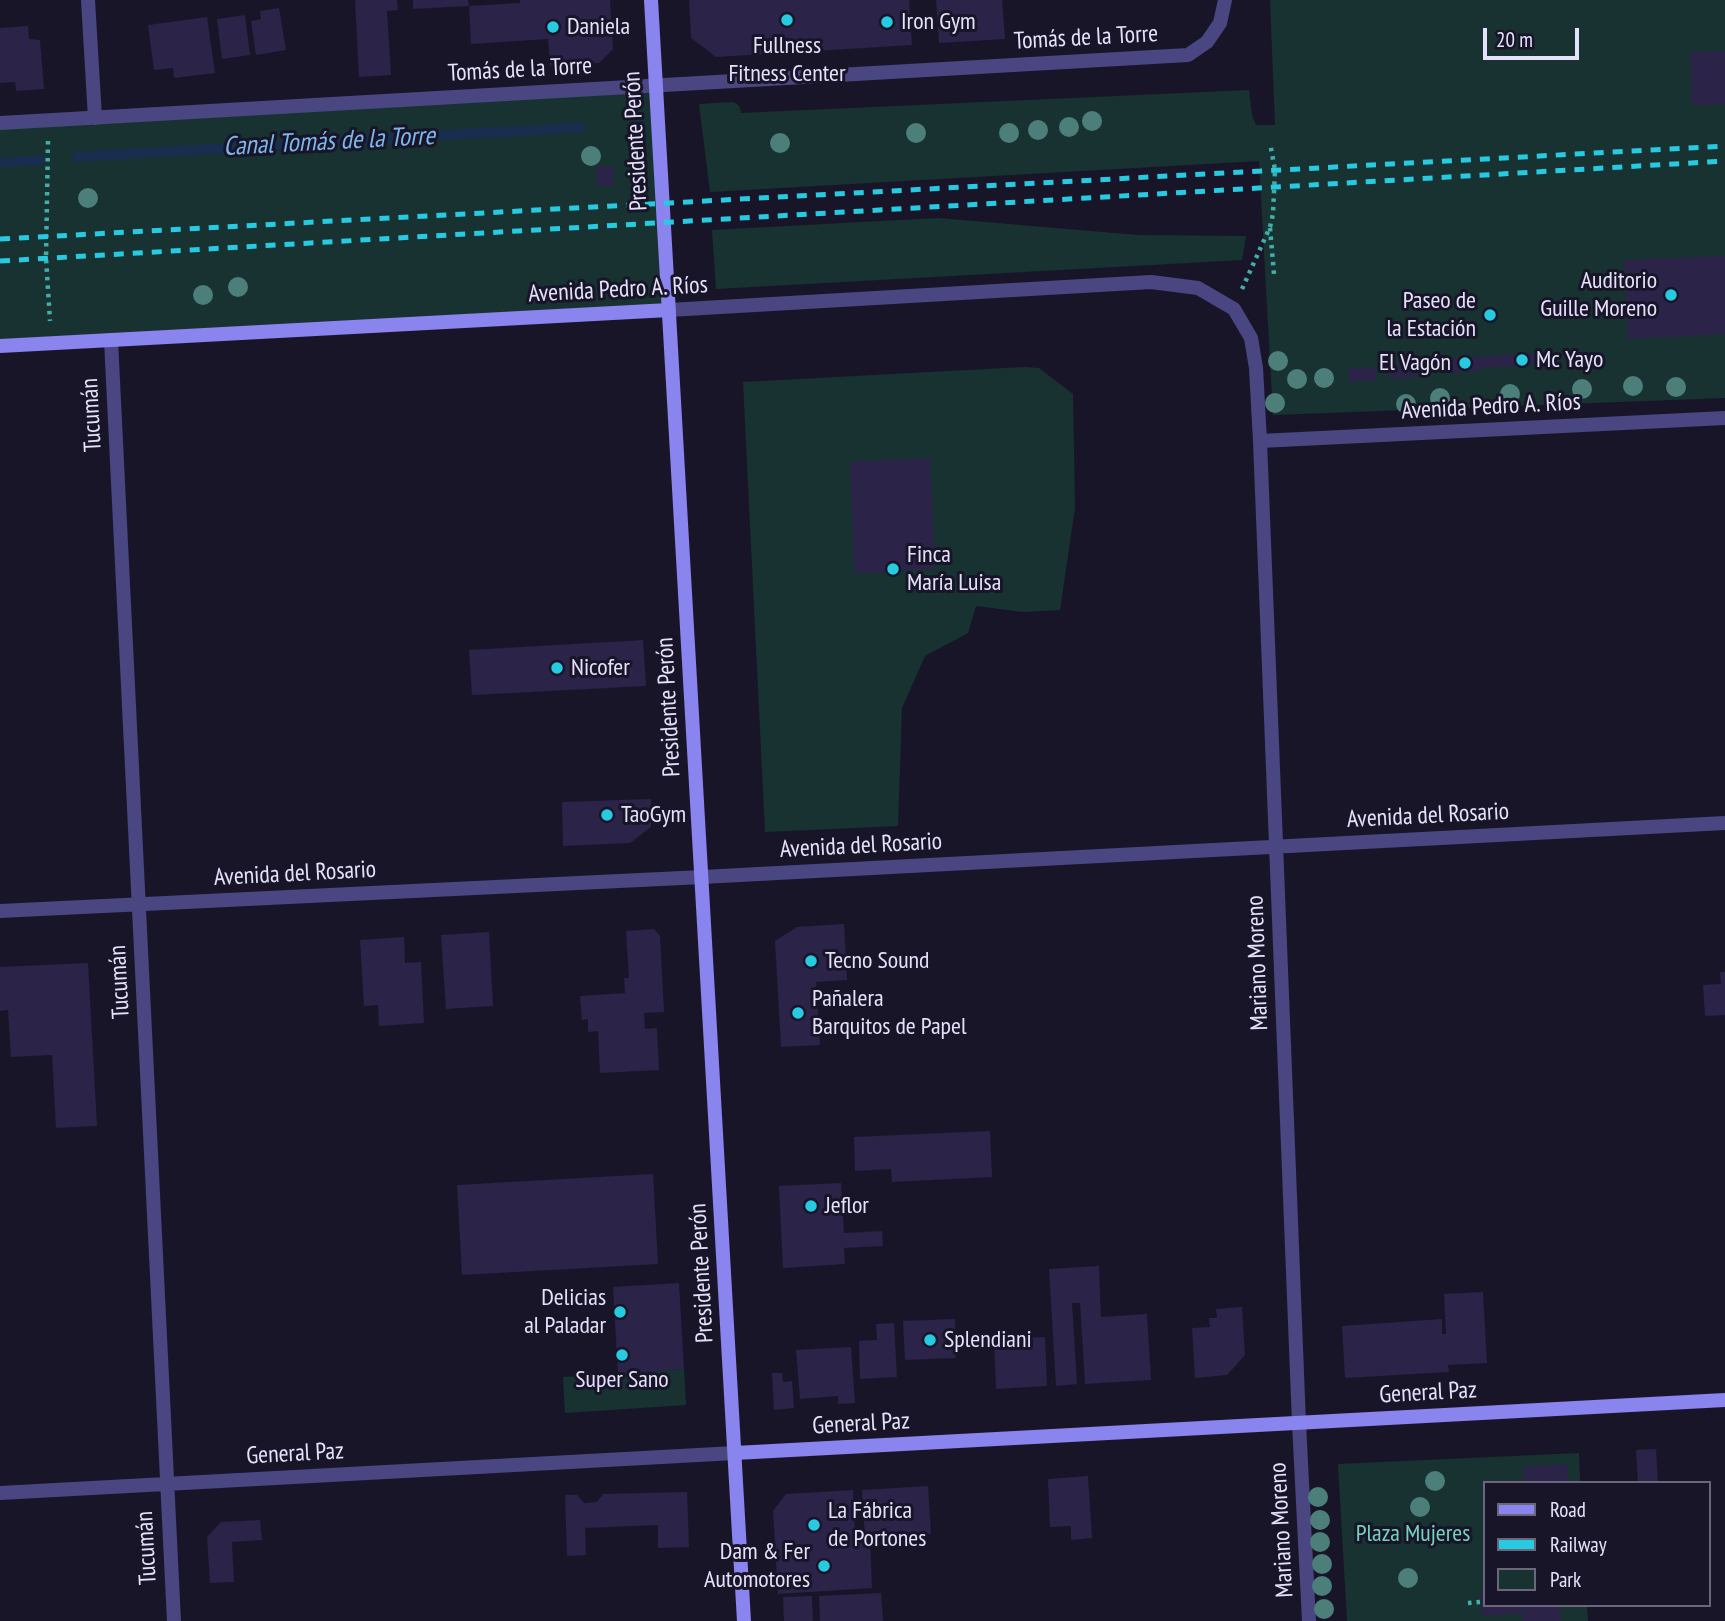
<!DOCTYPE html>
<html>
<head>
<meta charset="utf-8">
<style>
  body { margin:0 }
  #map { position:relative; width:1725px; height:1621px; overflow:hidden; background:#191529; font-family:"PT Sans Narrow",sans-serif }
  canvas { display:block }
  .legend { position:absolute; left:1483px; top:1481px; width:228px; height:126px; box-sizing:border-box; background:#191529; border:2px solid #6a677d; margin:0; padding:9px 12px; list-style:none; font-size:21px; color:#e4e1fb }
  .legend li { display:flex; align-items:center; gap:14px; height:35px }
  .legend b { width:35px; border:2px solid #6a677d }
  .scale { position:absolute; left:1483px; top:28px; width:96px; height:32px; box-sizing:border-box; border:4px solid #e4e1fb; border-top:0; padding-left:9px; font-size:21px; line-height:24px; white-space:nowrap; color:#e4e1fb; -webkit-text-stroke:5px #191529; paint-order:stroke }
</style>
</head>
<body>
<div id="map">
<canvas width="1725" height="1621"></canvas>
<ul class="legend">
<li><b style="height:9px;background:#8984ee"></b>Road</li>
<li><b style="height:9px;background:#26cbe2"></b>Railway</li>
<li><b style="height:19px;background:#183232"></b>Park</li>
</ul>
<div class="scale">20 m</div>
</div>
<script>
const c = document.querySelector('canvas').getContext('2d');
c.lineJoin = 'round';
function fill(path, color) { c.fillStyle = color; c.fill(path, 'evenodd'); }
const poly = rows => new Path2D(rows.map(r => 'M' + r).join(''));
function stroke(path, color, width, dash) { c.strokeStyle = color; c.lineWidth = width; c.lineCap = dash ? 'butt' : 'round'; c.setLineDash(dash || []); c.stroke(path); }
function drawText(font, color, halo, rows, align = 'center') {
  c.font = font + ' "PT Sans Narrow",sans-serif'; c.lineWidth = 6; c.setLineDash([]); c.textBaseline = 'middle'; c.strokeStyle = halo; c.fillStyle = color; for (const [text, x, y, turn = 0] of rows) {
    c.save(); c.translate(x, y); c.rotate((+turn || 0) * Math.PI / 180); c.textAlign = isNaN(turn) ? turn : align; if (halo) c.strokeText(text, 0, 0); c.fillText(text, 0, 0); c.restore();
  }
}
fill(poly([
  [1270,0,1725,0,1725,398,1273,415,1259,161,710,192,699,104,734,102,740,107,741,113,1249,90,1252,115,1256,125,1275,125],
  [656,86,669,310,0,346,0,123],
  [938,218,1138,235,1246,236,1242,260,716,289,712,230],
  [1024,367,1039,368,1073,394,1075,508,1060,610,1023,612,976,606,968,633,925,656,902,708,898,826,765,832,743,382],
  [684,1369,686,1405,565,1413,563,1377],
  [1579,1453,1580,1483,1485,1483,1485,1605,1587,1605,1588,1621,1347,1621,1338,1464]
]), '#183232');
stroke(poly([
  [77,157,581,127],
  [0,163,40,160]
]), '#192d4e', 10);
fill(poly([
  [355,0,397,0,398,10,387,11,391,75,359,77],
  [413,0,468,0,469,6,413,9],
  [520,0,610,0,613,49,599,63,550,66,548,39,471,44,469,6,520,3],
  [689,0,909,0,912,45,716,57,691,38],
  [936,0,1002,0,1005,39,939,43],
  [279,8,286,50,256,55,251,21,261,19,260,11],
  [245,15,250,55,222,59,217,19],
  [207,17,215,73,174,78,173,68,154,70,148,25],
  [28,26,29,39,40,40,44,89,16,91,15,82,0,83,0,28],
  [1725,51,1725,104,1692,105,1690,52],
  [596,166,613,166,613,186,597,186],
  [1725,256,1725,334,1628,339,1624,260],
  [1541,353,1541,364,1479,368,1479,371,1451,373,1450,358],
  [1416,364,1417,377,1390,379,1389,366],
  [1376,367,1376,380,1349,382,1348,369],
  [930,458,935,569,854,573,850,461],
  [643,640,646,686,472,695,469,650],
  [651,799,651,827,630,843,563,846,562,802],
  [844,924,847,980,816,982,820,1045,781,1047,775,941,797,927],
  [654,929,660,936,664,1012,644,1013,645,1029,657,1028,659,1070,600,1073,598,1031,588,1032,588,1019,582,1020,580,996,625,993,624,978,629,978,626,931],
  [489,932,493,1006,446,1009,441,935],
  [404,937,405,963,421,962,424,1023,379,1026,378,1005,364,1006,360,940],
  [88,963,97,1126,56,1128,52,1055,11,1057,8,1010,0,1011,0,967],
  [1720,972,1725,972,1725,1015,1705,1016,1703,985,1721,984],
  [990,1131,992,1177,892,1182,891,1169,855,1171,854,1137],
  [653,1174,658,1264,462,1275,457,1185],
  [841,1183,844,1233,882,1231,883,1246,844,1248,845,1264,783,1268,779,1186],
  [1099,1266,1101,1317,1147,1314,1151,1380,1085,1384,1080,1303,1072,1303,1077,1384,1056,1386,1049,1269],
  [679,1283,684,1369,618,1374,613,1287],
  [1483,1292,1487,1363,1448,1365,1449,1372,1345,1378,1342,1326,1442,1319,1442,1334,1446,1334,1444,1294],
  [1242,1307,1245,1355,1227,1375,1195,1378,1192,1328,1210,1327,1209,1318,1217,1318,1216,1309],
  [955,1319,956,1358,905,1360,903,1321],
  [894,1323,897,1377,860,1379,859,1341,877,1340,876,1324],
  [1045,1337,1047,1386,996,1389,994,1339],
  [851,1347,855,1403,838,1404,838,1396,800,1399,796,1350],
  [772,1373,782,1373,783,1382,792,1381,794,1408,774,1410],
  [1656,1449,1658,1483,1638,1483,1636,1450],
  [1567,1464,1568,1483,1524,1483,1523,1467],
  [1088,1476,1092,1538,1071,1540,1071,1526,1050,1527,1048,1479],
  [928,1486,931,1534,870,1538,872,1588,778,1594,773,1511,786,1494,853,1490,855,1539,865,1538,862,1490],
  [687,1492,689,1547,658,1548,658,1525,585,1528,586,1555,567,1556,565,1495,577,1495,584,1503,597,1502,603,1494],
  [260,1520,262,1540,232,1542,234,1582,210,1583,207,1537,221,1522],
  [1480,1590,1485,1590,1485,1605,1560,1605,1561,1621,1523,1621,1522,1613,1482,1616],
  [881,1593,883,1621,820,1621,819,1596],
  [812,1596,813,1621,784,1621,783,1597]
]), '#2b2348');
stroke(poly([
  [48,141,46,258,50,321],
  [1270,228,1274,274],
  [1242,289,1270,227,1273,214,1275,170,1270,143],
  [1468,1603,1481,1602]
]), '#42aeaa', 4.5, [3.5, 5]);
stroke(poly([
  [88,0,95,118],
  [0,123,1188,55,1207,42,1220,23,1225,0],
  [669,310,1151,282,1198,288,1234,309,1251,338,1256,368,1260,441,1299,1423,1309,1621],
  [111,340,174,1621],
  [1260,441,1725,418],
  [0,911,702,877,1725,823],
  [0,1493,735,1453]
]), '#4a4682', 14);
stroke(poly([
  [651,0,744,1621],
  [0,346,669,310],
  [735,1453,1725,1400]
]), '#8984ee', 14);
stroke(poly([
  [0,239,1725,146],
  [0,261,1725,161]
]), '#26cbe2', 5, [10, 9]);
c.fillStyle = '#4c7e7a';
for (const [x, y] of [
  [1092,121],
  [1069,127],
  [1038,130],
  [916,133],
  [1009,133],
  [780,143],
  [591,156],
  [88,198],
  [238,287],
  [203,295],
  [1278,361],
  [1324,378],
  [1297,379],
  [1633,386],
  [1676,387],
  [1582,389],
  [1510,394],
  [1440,398],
  [1275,403],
  [1406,404],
  [1435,1481],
  [1318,1497],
  [1420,1507],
  [1320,1520],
  [1320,1542],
  [1322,1564],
  [1408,1578],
  [1322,1586],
  [1324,1609]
]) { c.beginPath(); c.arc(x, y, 10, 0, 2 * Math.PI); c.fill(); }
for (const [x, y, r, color] of [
  [787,20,7,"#26cbe2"],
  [887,22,7,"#26cbe2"],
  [553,27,7,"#26cbe2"],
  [1671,295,7,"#26cbe2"],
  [1490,315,7,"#26cbe2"],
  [1522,360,7,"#26cbe2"],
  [1465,363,7,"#26cbe2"],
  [893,569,7,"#26cbe2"],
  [557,668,7,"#26cbe2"],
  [607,815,7,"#26cbe2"],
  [811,961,7,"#26cbe2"],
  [798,1013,7,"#26cbe2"],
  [811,1206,7,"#26cbe2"],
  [620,1312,7,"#26cbe2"],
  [930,1340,7,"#26cbe2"],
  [622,1355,7,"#26cbe2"],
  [814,1525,7,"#26cbe2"],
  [824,1566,7,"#26cbe2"]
]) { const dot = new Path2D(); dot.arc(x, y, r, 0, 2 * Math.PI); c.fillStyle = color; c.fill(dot); stroke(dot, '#191529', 2.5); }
drawText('24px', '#e4e1fb', '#191529', [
  ["Iron Gym",901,22],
  ["Daniela",567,27],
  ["Fullness",787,46,"center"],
  ["Fitness Center",787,74,"center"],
  ["Auditorio",1657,281,"right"],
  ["Guille Moreno",1657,309,"right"],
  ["Paseo de",1476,301,"right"],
  ["la Estación",1476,329,"right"],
  ["Mc Yayo",1536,360],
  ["El Vagón",1451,363,"right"],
  ["Finca",907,555],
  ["María Luisa",907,583],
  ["Nicofer",571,668],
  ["TaoGym",621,815],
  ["Tecno Sound",825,961],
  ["Pañalera",812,999],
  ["Barquitos de Papel",812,1027],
  ["Jeflor",825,1206],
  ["Delicias",606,1298,"right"],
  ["al Paladar",606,1326,"right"],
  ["Splendiani",944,1340],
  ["Super Sano",622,1380,"center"],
  ["La Fábrica",828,1511],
  ["de Portones",828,1539],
  ["Dam & Fer",810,1552,"right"],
  ["Automotores",810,1580,"right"]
], 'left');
drawText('24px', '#e4e1fb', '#191529', [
  ["Tomás de la Torre",1086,38,-3],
  ["Tomás de la Torre",520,70,-3],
  ["Presidente Perón",636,141,-93],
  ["Avenida Pedro A. Ríos",618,290,-3],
  ["Avenida Pedro A. Ríos",1491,407,-3],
  ["Tucumán",92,415,-93],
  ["Presidente Perón",669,707,-93],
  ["Avenida del Rosario",1428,816,-3],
  ["Avenida del Rosario",861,846,-3],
  ["Avenida del Rosario",295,874,-3],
  ["Mariano Moreno",1258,963,-92],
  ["Tucumán",120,982,-93],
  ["Presidente Perón",702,1273,-93],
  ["General Paz",1428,1393,-3],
  ["General Paz",861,1424,-3],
  ["General Paz",295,1454,-3],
  ["Mariano Moreno",1282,1530,-93],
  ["Tucumán",147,1548,-93]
]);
drawText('24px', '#75d3bd', '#191529', [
  ["Plaza Mujeres",1413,1534]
]);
drawText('italic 26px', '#7cb7ed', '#191529', [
  ["Canal Tomás de la Torre",329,142,-3]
]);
</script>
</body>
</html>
